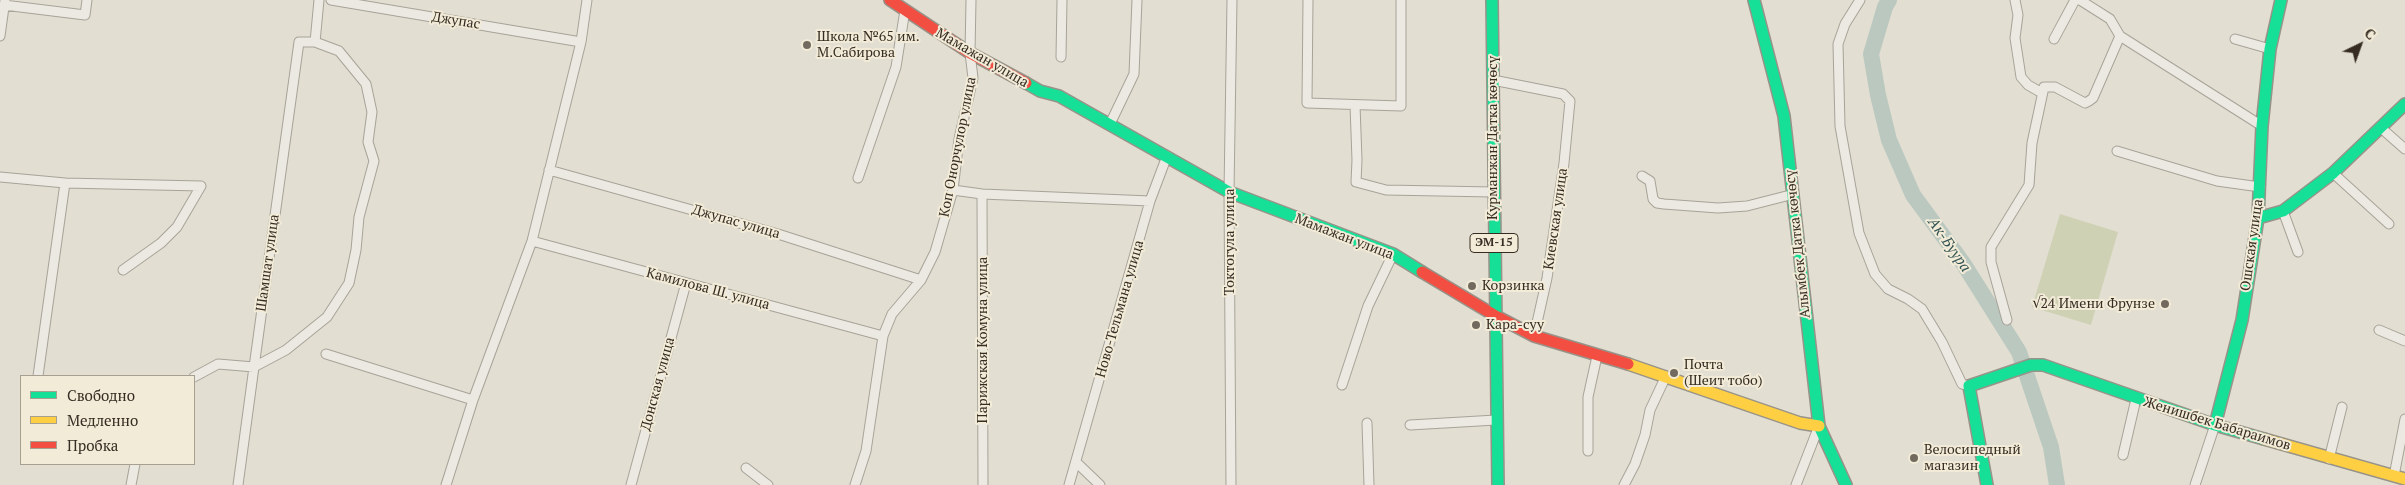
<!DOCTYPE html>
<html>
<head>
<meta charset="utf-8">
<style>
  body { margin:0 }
  #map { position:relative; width:2405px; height:485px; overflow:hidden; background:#e2ded1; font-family:"PT Serif",serif }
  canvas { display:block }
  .legend { position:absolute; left:20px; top:375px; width:175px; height:90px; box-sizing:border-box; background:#f2ebd8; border:1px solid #a79f8f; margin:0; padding:6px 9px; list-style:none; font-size:15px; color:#362c22 }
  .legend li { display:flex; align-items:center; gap:10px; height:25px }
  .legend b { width:25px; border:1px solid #a79f8f }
  .north { position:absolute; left:2335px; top:20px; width:50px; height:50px; -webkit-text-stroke:4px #f2ebd8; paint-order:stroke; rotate:42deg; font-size:14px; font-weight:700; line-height:20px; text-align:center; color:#362c22 }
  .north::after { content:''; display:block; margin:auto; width:18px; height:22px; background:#362c22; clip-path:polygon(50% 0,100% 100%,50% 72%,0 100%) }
</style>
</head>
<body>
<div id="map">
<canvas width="2405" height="485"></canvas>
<ul class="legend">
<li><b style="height:6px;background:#16e098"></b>Свободно</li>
<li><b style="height:6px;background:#ffcf43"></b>Медленно</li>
<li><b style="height:6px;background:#f24e42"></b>Пробка</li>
</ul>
<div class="north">С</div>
</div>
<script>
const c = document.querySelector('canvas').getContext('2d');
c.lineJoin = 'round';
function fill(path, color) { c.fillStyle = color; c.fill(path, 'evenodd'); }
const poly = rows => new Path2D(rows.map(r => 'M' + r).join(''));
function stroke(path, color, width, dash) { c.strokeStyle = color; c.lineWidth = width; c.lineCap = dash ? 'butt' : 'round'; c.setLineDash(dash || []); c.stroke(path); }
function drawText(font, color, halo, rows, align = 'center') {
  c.font = font + ' "PT Serif",serif'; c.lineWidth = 4; c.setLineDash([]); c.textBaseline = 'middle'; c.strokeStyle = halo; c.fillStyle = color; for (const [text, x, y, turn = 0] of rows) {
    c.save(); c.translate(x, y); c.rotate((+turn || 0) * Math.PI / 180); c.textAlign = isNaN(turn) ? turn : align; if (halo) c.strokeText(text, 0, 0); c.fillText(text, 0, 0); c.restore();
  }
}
fill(poly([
  [2060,214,2118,232,2091,325,2032,307]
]), '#cfd1b5');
stroke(poly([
  [1889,0,1885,7,1871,54,1878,95,1889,140,1913,195,1963,263,2019,352,2051,447,2057,485]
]), '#bac8c0', 16);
const street = poly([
  [331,0,581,42],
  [1308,0,1307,103,1401,106,1401,0],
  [1860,0,1845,24,1838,44,1840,126,1859,233,1875,274,1888,289,1908,299,1922,309,1942,342,1962,384,1969,386],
  [2015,0,2018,15,2015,38,2021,77,2028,85,2042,93],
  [2080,0,2110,19,2120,36],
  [4,5,85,15,87,0],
  [0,36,5,0],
  [2054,39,2075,0],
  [2235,39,2270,49],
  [315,42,319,0],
  [1061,57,1062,0],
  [1493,80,1563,94,1570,101,1564,163,1547,278,1534,336],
  [1355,105,1357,160,1356,182,1386,190,1493,192],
  [1110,124,1134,74,1137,0],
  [2380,127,2405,149],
  [2117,151,2217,181,2260,187],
  [549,170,778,234,921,280],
  [2333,173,2389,224],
  [1642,176,1650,181,1653,199,1657,203,1664,204,1718,208,1747,206,1794,194],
  [0,177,65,183,201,186,177,227,161,243,123,270],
  [858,178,896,67,905,10],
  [953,190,982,194,1150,201],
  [982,194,983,485],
  [2283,211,2298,252],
  [532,241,883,336],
  [2007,320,1991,262,1991,247,2029,185,2032,143,2044,87,2055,87,2085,103,2089,101,2093,98,2120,36,2262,126],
  [2379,330,2405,341],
  [326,354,473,400],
  [38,376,65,183],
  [194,377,218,364,254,367,286,350,327,317,349,283,356,250,359,217,374,161,368,142,372,112,366,84,339,51,315,42,299,42,254,367,238,485],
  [1342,385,1368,306,1393,254],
  [1367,423,1369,485],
  [1410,425,1496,420],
  [1588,451,1588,397,1597,356],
  [2123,455,2136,399],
  [2329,459,2342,407],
  [1076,462,1100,485],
  [746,468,768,485],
  [2394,476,2405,419],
  [131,485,135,464],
  [446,485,473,400,532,241,581,42,587,0],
  [631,485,686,283],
  [855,485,866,451,883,336,892,314,921,280,935,252,953,190,959,139,973,78,970,53,971,0],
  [1069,485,1150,201,1167,156],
  [1231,485,1229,192,1232,0],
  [1624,485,1635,464,1645,435,1650,410,1666,376],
  [1796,485,1819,426],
  [2195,485,2215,425]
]);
const fast = poly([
  [1492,0,1498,485],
  [1754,0,1784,116,1819,426,1846,485],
  [1026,83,1040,91,1059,96,1229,192,1393,254,1422,272],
  [2258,218,2283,211,2333,173,2405,104],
  [2215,425,2242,320,2258,218,2262,126,2270,49,2281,0],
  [1987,485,1969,386,2031,365,2043,365,2215,425,2264,439]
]);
const slow = poly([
  [1628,364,1800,423,1819,426],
  [2264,439,2405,479]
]);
const jam = poly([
  [890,0,970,53,1026,83],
  [1422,272,1494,315,1534,336,1628,364]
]);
stroke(street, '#a8a399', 11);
stroke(fast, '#989389', 14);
stroke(slow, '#989389', 14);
stroke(jam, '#989389', 14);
stroke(street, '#ebe9e1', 9);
stroke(fast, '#16e098', 11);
stroke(slow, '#ffcf43', 11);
stroke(jam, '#f24e42', 11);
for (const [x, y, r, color] of [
  [807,45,5,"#726a5f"],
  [1472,286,5,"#726a5f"],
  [2165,304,5,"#726a5f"],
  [1476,325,5,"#726a5f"],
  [1674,373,5,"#726a5f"],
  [1914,458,5,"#726a5f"]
]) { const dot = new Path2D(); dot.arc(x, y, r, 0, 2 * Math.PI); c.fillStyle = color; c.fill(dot); stroke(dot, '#f2ebd8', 2); }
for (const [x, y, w] of [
  [1494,243,48]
]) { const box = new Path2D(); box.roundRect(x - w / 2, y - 9.5, w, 19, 4); c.fillStyle = '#f2ebd8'; c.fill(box); stroke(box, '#362c22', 1); }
drawText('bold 12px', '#362c22', null, [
  ["ЭМ-15",1494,243]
]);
drawText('14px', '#362c22', '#f2ebd8', [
  ["Джупас",456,21,9],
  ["Мамажан улица",982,58,30],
  ["Курманжан Датка көчөсү",1493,138,-90],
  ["Коп Онорчулор улица",958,147,-79],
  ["Киевская улица",1556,219,-82],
  ["Джупас улица",736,222,16],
  ["Мамажан улица",1344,237,21],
  ["Токтогула улица",1230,242,-90],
  ["Алымбек Датка көчөсү",1798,244,-96],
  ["Ошская улица",2252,245,-82],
  ["Шамшат улица",268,263,-82],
  ["Камилова Ш. улица",708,289,15],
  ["Ново-Тельмана улица",1120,309,-74],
  ["Парижская Комуна улица",983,340,-90],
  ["Донская улица",658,384,-75],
  ["Женишбек Бабараимов",2217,424,17]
]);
drawText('14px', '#362c22', '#f2ebd8', [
  ["Школа №65 им.",817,37],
  ["М.Сабирова",817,53],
  ["Корзинка",1482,286],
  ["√24 Имени Фрунзе",2155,304,"right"],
  ["Кара-суу",1486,325],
  ["Почта",1684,365],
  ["(Шеит тобо)",1684,381],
  ["Велосипедный",1924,450],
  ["магазин",1924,466]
], 'left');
drawText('italic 15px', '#335453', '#f2ebd8', [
  ["Ак-Буура",1949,245,55]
]);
</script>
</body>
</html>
